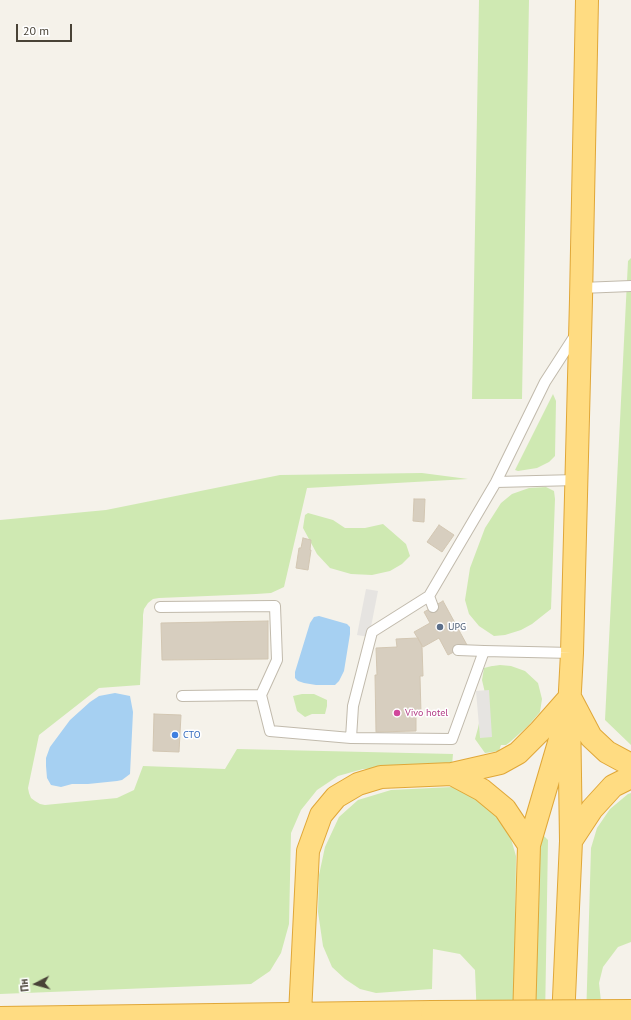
<!DOCTYPE html>
<html>
<head>
<meta charset="utf-8">
<style>
  body { margin:0 }
  #map { position:relative; width:631px; height:1020px; overflow:hidden; background:#f5f2ea; font-family:"PT Sans",sans-serif }
  canvas { display:block }
  .north { position:absolute; left:16px; top:964px; width:40px; height:40px; -webkit-text-stroke:3px #fff; paint-order:stroke; rotate:264deg; font-size:11px; font-weight:700; line-height:16px; text-align:center; color:#494337 }
  .north::after { content:''; display:block; margin:auto; width:14px; height:18px; background:#494337; clip-path:polygon(50% 0,100% 100%,50% 72%,0 100%) }
  .scale { position:absolute; left:16px; top:24px; width:56px; height:18px; box-sizing:border-box; border:2px solid #494337; border-top:0; padding-left:5px; font-size:12px; line-height:14px; white-space:nowrap; color:#494337; -webkit-text-stroke:3px #fff; paint-order:stroke }
</style>
</head>
<body>
<div id="map">
<canvas width="631" height="1020"></canvas>
<div class="north">Пн</div>
<div class="scale">20 m</div>
</div>
<script>
const c = document.querySelector('canvas').getContext('2d');
c.lineJoin = 'round';
function fill(path, color) { c.fillStyle = color; c.fill(path, 'evenodd'); }
const poly = rows => new Path2D(rows.map(r => 'M' + r).join(''));
function stroke(path, color, width, dash) { c.strokeStyle = color; c.lineWidth = width; c.lineCap = dash ? 'butt' : 'round'; c.setLineDash(dash || []); c.stroke(path); }
function drawText(font, color, halo, rows, align = 'center') {
  c.font = font + ' "PT Sans",sans-serif'; c.lineWidth = 3; c.setLineDash([]); c.textBaseline = 'middle'; c.strokeStyle = halo; c.fillStyle = color; for (const [text, x, y, turn = 0] of rows) {
    c.save(); c.translate(x, y); c.rotate((+turn || 0) * Math.PI / 180); c.textAlign = isNaN(turn) ? turn : align; if (halo) c.strokeText(text, 0, 0); c.fillText(text, 0, 0); c.restore();
  }
}
fill(poly([
  [479,0,529,0,522,399,472,399],
  [631,258,631,745,605,720,628,261],
  [553,394,556,401,555,456,549,462,537,468,518,471,515,470],
  [422,473,468,479,307,488,284,587,271,593,256,594,159,598,153,599,148,603,144,609,143,615,143,622,140,685,99,688,39,735,28,788,29,793,31,798,35,801,40,804,45,805,117,798,134,790,143,766,225,769,237,749,453,754,452,765,363,769,338,776,317,790,301,810,291,833,289,924,281,953,270,971,251,984,0,994,0,520,106,510,280,475],
  [546,487,554,491,555,499,551,609,532,624,521,630,505,635,494,636,479,626,469,614,465,600,470,568,485,528,494,514,501,503,512,494,529,488],
  [308,513,333,520,345,528,365,528,383,524,406,544,410,556,402,564,390,571,372,575,351,574,330,568,317,554,303,528,305,515],
  [500,665,511,666,525,671,538,683,542,699,540,712,528,726,510,742,506,745,501,745,499,751,485,753,475,739,478,728,485,693,482,680,484,668,492,666,493,666],
  [302,694,314,694,327,700,327,706,325,714,312,714,305,717,297,711,293,696],
  [452,787,483,802,500,819,509,832,516,856,514,1015,477,1020,475,970,460,954,433,949,432,989,376,993,360,989,345,979,332,967,323,946,318,912,319,875,325,847,339,817,358,800,391,790],
  [631,793,631,942,618,947,603,967,599,983,603,1020,586,1020,591,848,597,828,610,809,628,794],
  [543,835,548,840,545,1020,535,1020,534,990,540,841]
]), '#cfe9b2');
fill(poly([
  [366,589,378,591,369,637,357,635],
  [489,690,492,737,480,738,476,691]
]), '#e6e4e1');
fill(poly([
  [319,616,347,624,350,627,350,634,344,671,339,681,335,685,316,685,304,683,298,681,295,678,295,672,310,623,314,617],
  [115,693,130,696,133,712,130,774,122,780,117,781,88,784,72,784,61,787,51,785,47,778,46,766,46,758,50,747,70,720,90,702,99,696]
]), '#a6d0f2');
const building = poly([
  [414,499,425,499,424,522,413,521,414,499],
  [439,525,454,535,442,552,427,542,439,525],
  [303,538,311,540,310,550,311,550,308,570,296,568,299,548,301,548,303,538],
  [443,601,467,645,448,655,439,638,423,647,414,632,430,623,424,612,443,601],
  [268,621,268,659,162,660,161,623,268,621],
  [418,638,422,646,423,676,420,676,421,714,416,715,416,731,376,732,375,675,377,675,376,648,397,647,396,639,418,638],
  [154,714,181,715,179,752,153,751,154,714]
]);
fill(building, '#d7cebf');
stroke(building, '#d2c6b2', 1);
const service = poly([
  [581,288,631,286],
  [496,482,577,480],
  [160,607,275,606,277,660,261,695],
  [433,607,429,596,496,482,545,382,576,334],
  [458,650,484,651,572,653],
  [182,696,261,695,270,731,351,738,353,706,372,632,429,596],
  [351,738,452,739,484,651]
]);
const trunk = poly([
  [571,699,591,737,607,752,631,765],
  [452,774,482,790,505,809,529,845],
  [571,841,592,809,613,786,631,777],
  [300,1014,308,851,321,815,336,797,358,784,381,777,452,774,500,763,518,753,540,731,570,697],
  [0,1018,432,1012],
  [524,1020,529,845,563,729],
  [563,1020,571,841,569,709,572,653,581,299,587,0]
]);
stroke(service, '#c1baac', 12);
stroke(trunk, '#e0a738', 24);
stroke(service, '#fff', 10);
stroke(trunk, '#ffdc82', 22);
const trunkBridge = poly([
  [432,1012,631,1011]
]);
stroke(trunkBridge, '#e0a738', 24, []);
stroke(trunkBridge, '#ffdc82', 22);
for (const [x, y, r, color] of [
  [440,627,4,"#5c6f8a"],
  [397,713,4,"#d1479c"],
  [175,735,4,"#3f7fe0"]
]) { const dot = new Path2D(); dot.arc(x, y, r, 0, 2 * Math.PI); c.fillStyle = color; c.fill(dot); stroke(dot, '#fff', 1.5); }
drawText('10px', '#4e5e75', '#fff', [
  ["UPG",448,627]
], 'left');
drawText('10px', '#b23c85', '#fff', [
  ["Vivo hotel",405,713]
], 'left');
drawText('10px', '#366cbe', '#fff', [
  ["СТО",183,735]
], 'left');
</script>
</body>
</html>
